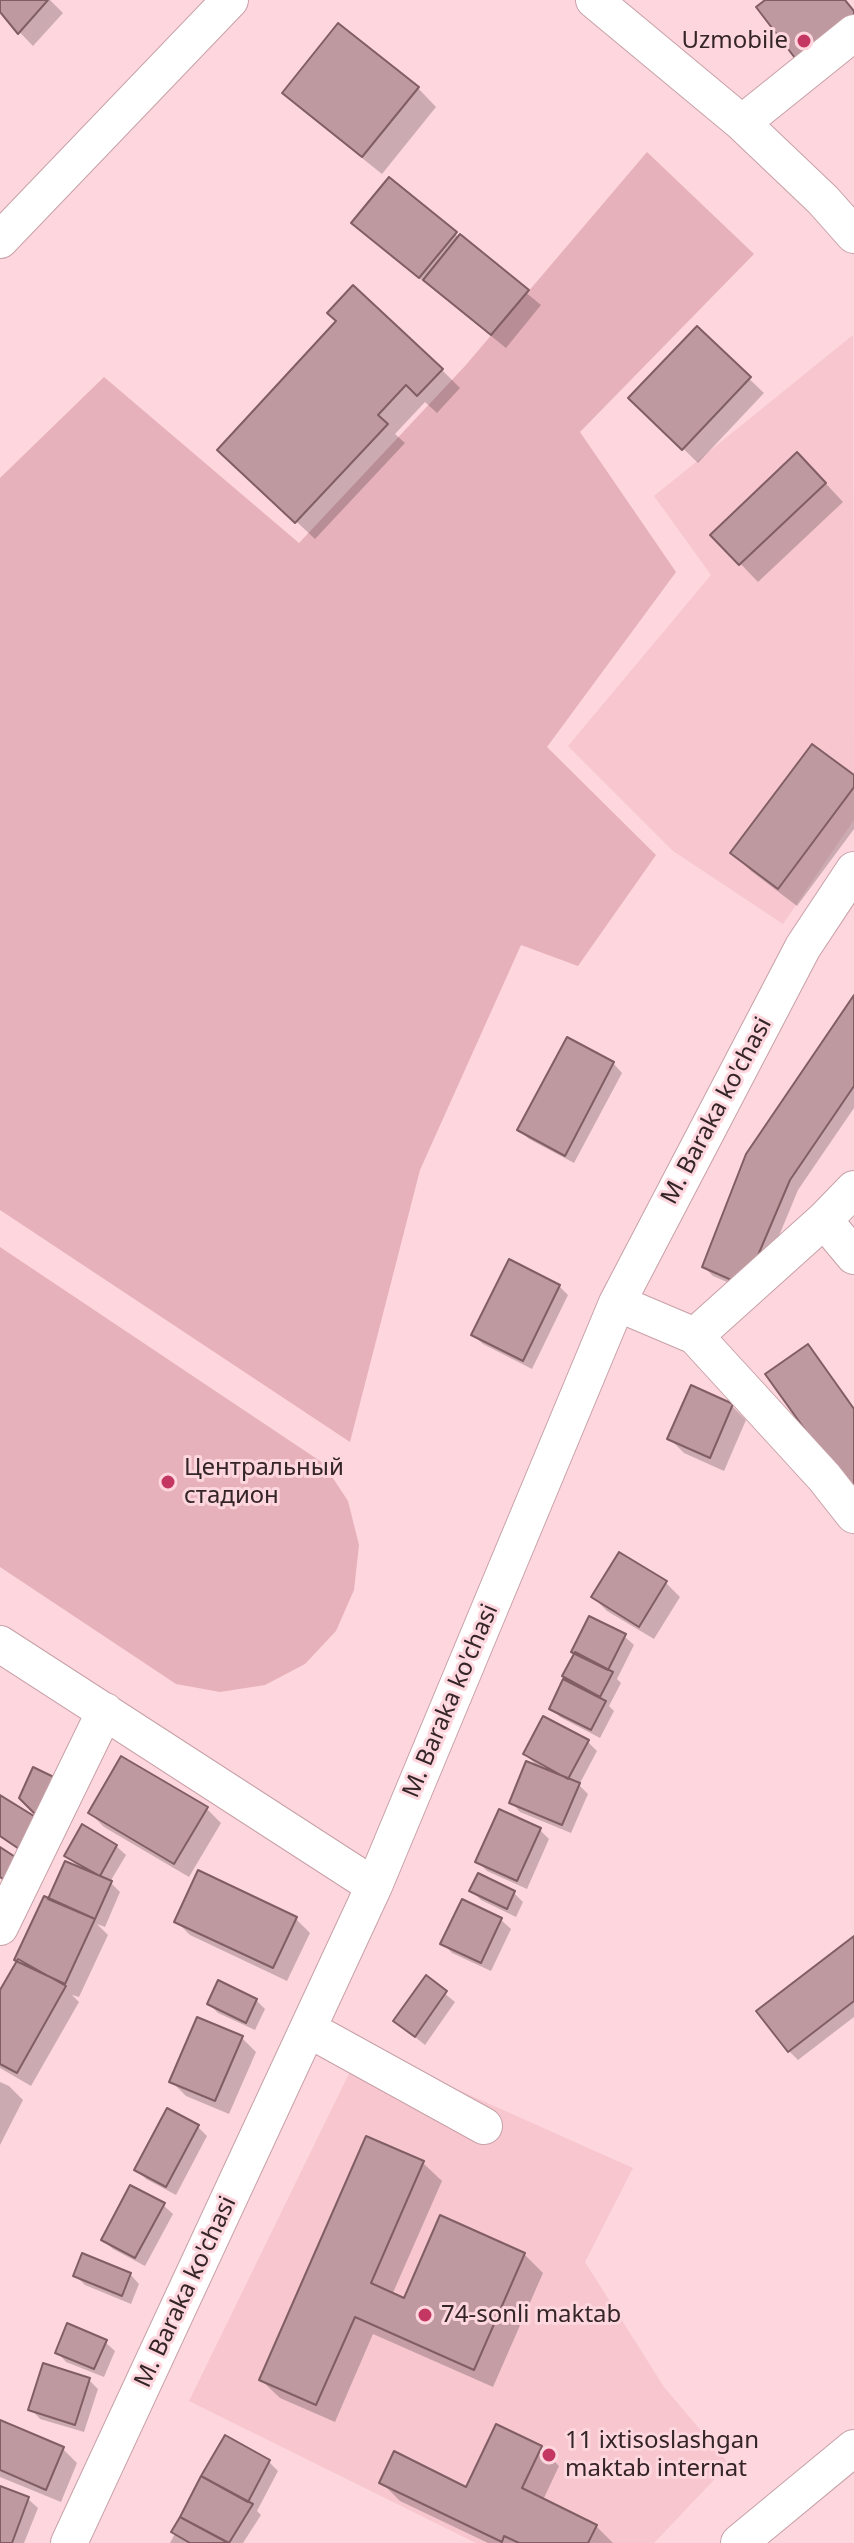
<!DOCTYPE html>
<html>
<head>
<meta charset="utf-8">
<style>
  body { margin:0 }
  canvas { display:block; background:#fed6dd }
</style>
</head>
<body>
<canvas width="854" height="2543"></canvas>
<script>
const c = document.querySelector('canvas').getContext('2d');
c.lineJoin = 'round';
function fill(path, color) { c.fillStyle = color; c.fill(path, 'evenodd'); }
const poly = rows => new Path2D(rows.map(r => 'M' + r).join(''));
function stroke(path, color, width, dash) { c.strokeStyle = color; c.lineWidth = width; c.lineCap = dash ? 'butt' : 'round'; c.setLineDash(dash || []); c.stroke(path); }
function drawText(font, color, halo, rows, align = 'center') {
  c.font = font + ' "Noto Sans",sans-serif'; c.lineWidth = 6; c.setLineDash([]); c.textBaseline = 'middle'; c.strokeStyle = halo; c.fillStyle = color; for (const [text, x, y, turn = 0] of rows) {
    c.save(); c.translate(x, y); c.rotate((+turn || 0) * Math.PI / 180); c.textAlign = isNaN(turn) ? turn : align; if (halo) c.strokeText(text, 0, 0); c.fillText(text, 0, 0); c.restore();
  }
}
fill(poly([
  [853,335,854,820,783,924,673,851,568,746,711,575,654,496],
  [362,2047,633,2168,585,2262,664,2387,729,2464,654,2543,476,2543,189,2401]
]), '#f7c6cf');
fill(poly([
  [647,152,754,254,580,432,676,572,547,747,656,855,578,966,521,945,420,1170,350,1442,0,1210,0,478,104,377,299,543,465,366],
  [0,1247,323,1463,348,1501,359,1545,354,1590,336,1631,305,1664,265,1685,220,1692,176,1684,0,1567]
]), '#e7b1bb');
fill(poly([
  [0,0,50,0,63,13,33,46,0,12],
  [418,88,436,107,382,174,303,111,285,92],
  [455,234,541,305,506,348,368,237],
  [697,329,764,393,698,463,631,398],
  [442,370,460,388,437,413,425,402,395,434,405,443,315,539,220,450],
  [816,473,843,502,758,582,713,535],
  [854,777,854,829,797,906,751,871,733,853],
  [854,998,854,1108,798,1190,755,1294,713,1276,704,1267],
  [613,1063,622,1073,574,1163,529,1139,519,1130],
  [559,1286,568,1295,532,1369,483,1344,473,1335],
  [807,1346,854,1408,854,1495],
  [732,1406,746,1420,724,1471,684,1453,670,1439],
  [666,1583,680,1597,654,1639,607,1611,593,1597],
  [624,1636,634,1645,617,1679,621,1683,609,1706,614,1711,600,1738,560,1717,551,1708,576,1654],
  [588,1742,597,1751,579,1785,588,1794,571,1833,520,1812,511,1802,539,1768,525,1754],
  [207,1809,221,1823,189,1877,104,1827,90,1813],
  [540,1830,549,1839,527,1889,487,1871,478,1862],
  [116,1846,126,1855,110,1882,120,1892,105,1927,97,1924,108,1935,79,1997,72,1995,79,2002,31,2086,0,2068,0,1995,80,1869,67,1856],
  [472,1891,514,1893,523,1902,516,1917,481,1900],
  [462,1901,501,1920,511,1929,491,1971,452,1953,443,1943],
  [296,1919,310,1933,287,1981,190,1935,176,1921],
  [854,1938,854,2017,798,2060,789,2051],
  [426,1978,455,2002,425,2045,395,2021],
  [256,2000,265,2009,255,2030,218,2013,209,2004],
  [242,2038,256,2052,229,2114,186,2096,172,2082],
  [0,2082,9,2086,23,2100,0,2145],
  [198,2127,207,2136,176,2195,146,2179,137,2170],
  [423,2163,442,2181,392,2295,405,2301,524,2254,543,2273,493,2387,373,2334,335,2422,280,2398,261,2380],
  [163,2205,173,2214,145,2266,113,2249,103,2240],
  [130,2274,139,2284,131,2304,85,2285,76,2276],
  [105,2342,115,2351,104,2377,66,2362,57,2352],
  [89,2380,98,2389,84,2432,40,2419,31,2409],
  [0,2425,63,2449,77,2463,61,2502,0,2477],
  [225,2438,269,2462,278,2471,257,2511,261,2515,243,2543,170,2543],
  [541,2448,559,2466,543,2500,596,2526,613,2543,488,2543,400,2501,381,2482,467,2489],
  [0,2488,28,2499,38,2508,24,2543,0,2543]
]), '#0003');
const building = poly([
  [0,0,48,0,18,34,0,12,0,0],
  [765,0,845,0,854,11,854,19,798,62,756,7,765,0],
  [338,23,419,87,362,157,282,93,338,23],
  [389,177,457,232,419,278,351,223,389,177],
  [460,234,529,290,491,335,423,280,460,234],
  [353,285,443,369,417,396,406,385,378,415,388,424,295,523,217,450,336,321,327,313,353,285],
  [697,326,751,377,682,450,628,398,697,326],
  [797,452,826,483,739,565,710,535,797,452],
  [812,744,854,775,854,787,778,889,730,853,812,744],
  [854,995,854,1086,790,1180,745,1286,702,1267,746,1154,854,995],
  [567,1037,614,1062,565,1156,517,1130,567,1037],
  [509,1259,560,1285,523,1361,471,1335,509,1259],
  [808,1344,854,1409,854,1498,765,1374,808,1344],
  [691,1385,733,1404,710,1458,667,1439,691,1385],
  [619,1552,667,1581,639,1627,591,1597,619,1552],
  [589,1616,626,1634,608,1670,571,1652,589,1616],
  [575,1652,613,1672,600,1697,562,1676,575,1652],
  [563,1679,606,1701,591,1730,549,1709,563,1679],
  [543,1716,589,1740,568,1779,523,1754,543,1716],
  [121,1756,208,1807,174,1864,88,1813,121,1756],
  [526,1761,580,1783,562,1825,509,1803,526,1761],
  [33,1767,62,1781,42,1821,19,1798,33,1767],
  [0,1795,42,1821,25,1853,0,1836,0,1795],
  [499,1809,541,1828,517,1881,475,1862,499,1809],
  [82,1824,117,1845,100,1876,64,1856,82,1824],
  [0,1847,23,1862,10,1883,0,1877,0,1847],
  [65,1861,112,1881,95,1919,48,1899,65,1861],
  [198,1870,297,1917,273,1968,174,1922,198,1870],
  [478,1873,515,1891,507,1909,469,1891,478,1873],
  [44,1896,95,1919,65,1984,14,1960,44,1896],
  [462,1899,502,1918,481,1963,440,1944,462,1899],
  [854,1936,854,2001,788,2052,756,2011,854,1936],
  [18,1959,66,1986,17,2073,0,2064,0,1990,18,1959],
  [426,1975,447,1991,415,2037,393,2021,426,1975],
  [218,1980,257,1999,246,2023,207,2004,218,1980],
  [197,2017,243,2036,215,2101,169,2082,197,2017],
  [167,2108,199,2125,166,2187,134,2170,167,2108],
  [366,2136,424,2161,371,2283,404,2298,440,2215,525,2253,474,2370,355,2317,316,2405,259,2380,366,2136],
  [130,2185,165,2203,135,2258,101,2240,130,2185],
  [82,2253,131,2273,122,2296,73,2276,82,2253],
  [67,2323,107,2340,94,2369,55,2353,67,2323],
  [43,2363,90,2378,75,2425,28,2410,43,2363],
  [0,2420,64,2447,46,2490,0,2470,0,2420],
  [496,2424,542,2446,522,2488,597,2525,588,2543,519,2543,504,2536,502,2542,379,2483,394,2451,466,2487,496,2424],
  [225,2435,270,2460,248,2502,201,2476,225,2435],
  [201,2476,253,2504,229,2543,180,2517,201,2476],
  [0,2486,29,2497,12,2543,0,2543,0,2486],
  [180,2517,228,2543,190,2543,171,2532,180,2517]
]);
fill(building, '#bf99a0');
stroke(building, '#805e64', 2);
const minor = poly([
  [594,0,742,123,823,200,854,235],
  [742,123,854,33],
  [0,240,230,0],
  [824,1220,854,1256],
  [617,1303,695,1336,824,1477,854,1515],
  [695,1336,824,1220,854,1189],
  [0,1644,374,1886],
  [0,1927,105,1711],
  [308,2029,484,2126],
  [69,2543,374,1886,617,1303,803,947,854,870],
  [739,2543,854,2448]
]);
stroke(minor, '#c7a1a8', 38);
stroke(minor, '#fff', 36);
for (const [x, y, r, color] of [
  [804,41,8,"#c43763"],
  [168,1482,8,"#c43763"],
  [425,2315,8,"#c43763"],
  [549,2455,8,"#c43763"]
]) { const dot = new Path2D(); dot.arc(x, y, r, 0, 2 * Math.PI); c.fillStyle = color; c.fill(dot); stroke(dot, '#fed6dd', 3); }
drawText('24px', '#342528', '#fed6dd', [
  ["Uzmobile",788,41,"right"],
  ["Центральный",184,1468],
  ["стадион",184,1496],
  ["74-sonli maktab",441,2315],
  ["11 ixtisoslashgan",565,2441],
  ["maktab internat",565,2469]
], 'left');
drawText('24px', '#342528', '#fed6dd', [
  ["M. Baraka ko'chasi",717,1111,-62],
  ["M. Baraka ko'chasi",451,1701,-67],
  ["M. Baraka ko'chasi",186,2292,-65]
]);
</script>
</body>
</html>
